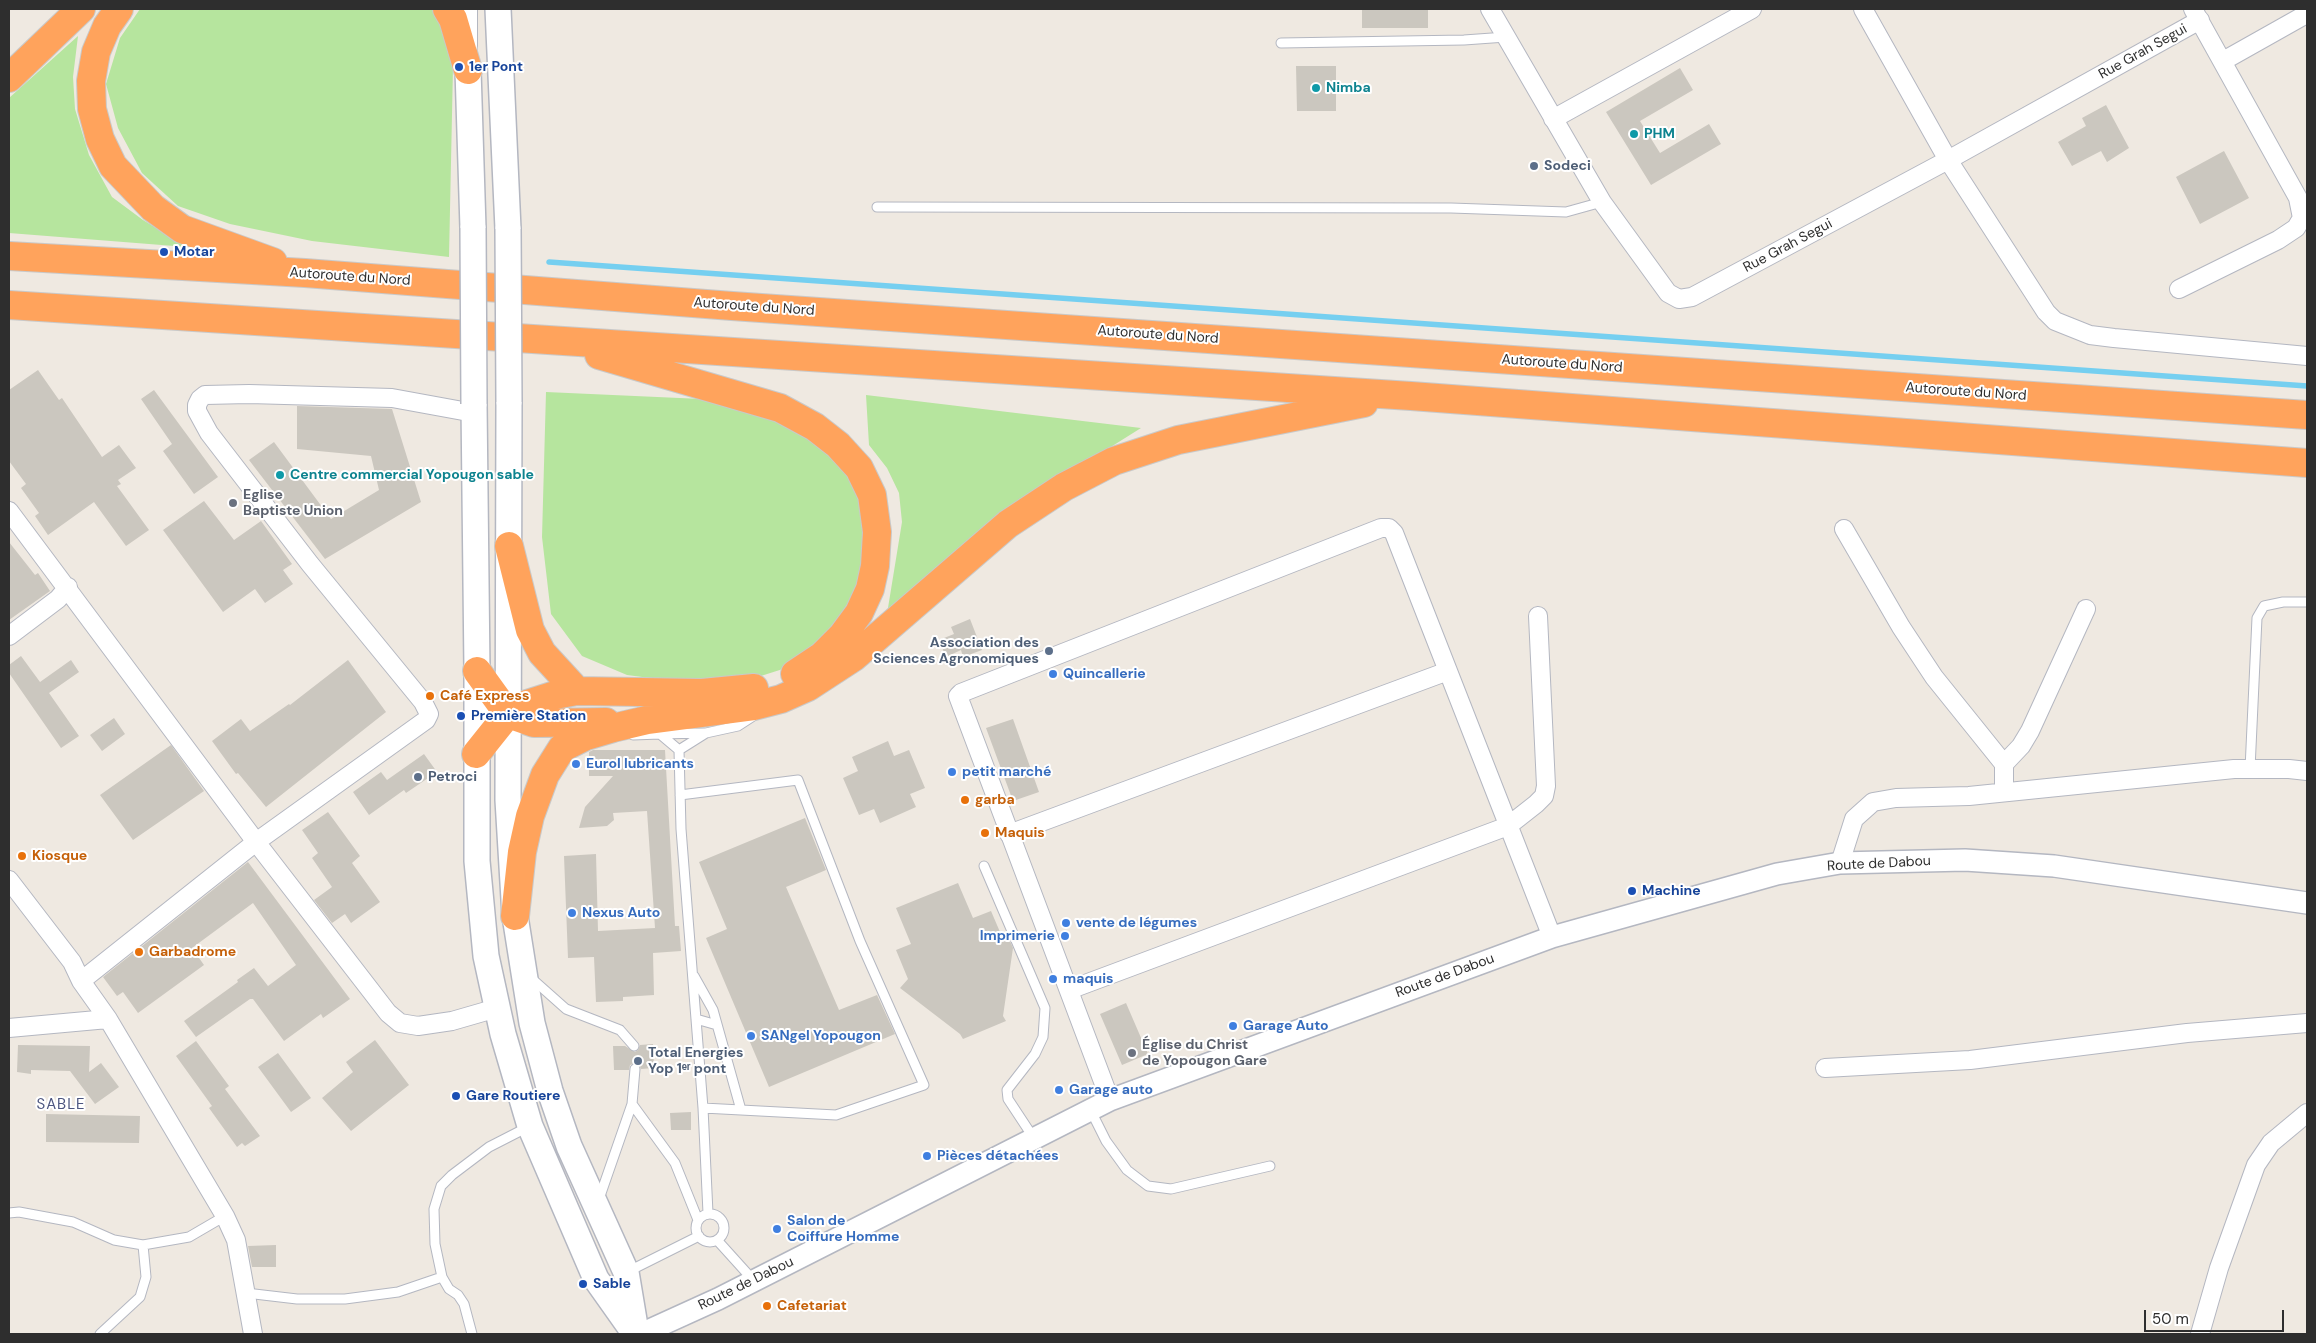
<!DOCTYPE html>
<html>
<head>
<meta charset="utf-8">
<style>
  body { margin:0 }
  #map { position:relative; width:2316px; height:1343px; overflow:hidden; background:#efe9e1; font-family:"DM Sans",sans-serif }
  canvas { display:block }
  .frame { position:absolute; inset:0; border:10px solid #2e2e2e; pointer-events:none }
  .scale { position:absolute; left:2144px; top:1310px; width:140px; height:22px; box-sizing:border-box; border:2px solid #2e2e2e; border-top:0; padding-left:6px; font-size:15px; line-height:18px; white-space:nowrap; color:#2e2e2e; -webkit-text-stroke:4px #fff; paint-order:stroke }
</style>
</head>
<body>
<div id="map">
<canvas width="2316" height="1343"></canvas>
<div class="frame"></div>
<div class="scale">50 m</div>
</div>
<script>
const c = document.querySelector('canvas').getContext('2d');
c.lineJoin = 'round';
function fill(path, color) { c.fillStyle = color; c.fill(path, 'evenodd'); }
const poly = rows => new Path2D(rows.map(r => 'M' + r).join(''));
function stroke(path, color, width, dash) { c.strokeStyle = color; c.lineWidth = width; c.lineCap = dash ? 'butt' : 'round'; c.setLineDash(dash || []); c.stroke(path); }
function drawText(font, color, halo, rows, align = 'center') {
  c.font = font + ' "DM Sans",sans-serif'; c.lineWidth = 4; c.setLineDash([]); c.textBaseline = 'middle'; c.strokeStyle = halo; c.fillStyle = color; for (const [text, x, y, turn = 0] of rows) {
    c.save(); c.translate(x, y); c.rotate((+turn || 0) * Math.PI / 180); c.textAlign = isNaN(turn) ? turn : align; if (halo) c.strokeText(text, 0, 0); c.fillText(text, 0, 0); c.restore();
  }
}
fill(poly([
  [140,9,438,9,453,67,449,257,312,241,230,224,178,206,142,173,118,128,106,84,120,38],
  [78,36,73,77,75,109,89,155,112,197,143,220,187,247,9,233,9,98],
  [546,392,724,400,779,417,835,451,866,500,862,590,818,648,786,668,742,682,673,681,627,675,582,656,551,614,542,537],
  [866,395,1141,428,1047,487,887,614,902,522,899,493,887,468,869,445]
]), '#b6e59e');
stroke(poly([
  [549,262,2307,386]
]), '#75cff0', 5.5);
fill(poly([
  [1362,9,1428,9,1428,28,1362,28],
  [1296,66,1336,66,1336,111,1297,111],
  [1680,68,1693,90,1640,121,1660,153,1709,124,1721,144,1651,185,1606,112],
  [2106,105,2129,148,2107,162,2101,151,2072,166,2058,142,2086,126,2082,118],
  [2224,151,2249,198,2200,224,2176,177],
  [38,370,59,400,62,398,102,457,119,445,136,468,118,480,121,484,117,486,149,530,126,546,94,502,48,535,35,516,39,513,21,488,26,484,9,461,9,390],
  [154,390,218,477,194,494,163,451,172,444,141,399],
  [297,406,392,409,421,502,325,559,249,460,274,442,331,519,379,490,371,456,297,449],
  [204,501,234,540,261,521,292,564,283,570,293,584,265,603,255,589,223,612,163,530],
  [9,542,35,575,38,573,50,591,9,620],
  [970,619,982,650,963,657,961,650,946,657,939,640,954,634,951,627],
  [21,656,40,682,71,660,79,672,49,693,79,736,61,748,9,673,9,665],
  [348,660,386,712,266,807,238,773,236,774,212,741,241,719,250,731,289,704,290,705],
  [114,718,125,734,102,751,90,735],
  [1013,719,1039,792,1013,801,986,728],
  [888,741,894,756,909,750,925,788,910,794,916,807,880,823,874,809,859,815,843,778,858,771,852,757],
  [171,745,204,791,133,840,100,795],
  [593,750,665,750,675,926,679,926,681,951,653,953,654,995,623,997,623,1001,596,1002,594,957,568,958,564,856,596,854,598,931,655,928,647,811,613,813,614,820,607,826,579,828,585,807,613,776,589,776,589,752],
  [424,754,437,772,406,793,404,790,369,815,353,792,381,772,387,780],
  [328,812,360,856,352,863,380,902,351,923,345,914,332,923,314,900,332,887,312,858,318,853,302,830],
  [805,818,826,870,786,887,839,1010,877,995,895,1034,769,1087,706,938,727,929,699,862],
  [248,862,350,999,323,1018,321,1014,284,1041,253,999,250,999,196,1037,184,1021,238,982,237,980,254,968,268,986,296,965,253,903,192,948,204,965,138,1013,123,992,117,996,103,977],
  [958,883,973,918,991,911,1003,939,1009,939,1013,948,1003,1016,1006,1021,963,1039,960,1034,900,988,908,979,896,950,911,944,896,908],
  [1126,1003,1148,1054,1122,1065,1100,1014],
  [375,1040,409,1085,351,1131,322,1098,353,1072,346,1062],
  [196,1041,229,1086,225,1089,260,1136,245,1146,242,1143,237,1147,209,1108,212,1106,176,1056],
  [653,1044,654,1068,641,1069,639,1064,635,1063,630,1065,629,1070,614,1070,613,1046,625,1046,635,1052,638,1050,640,1045],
  [18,1045,90,1046,89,1072,101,1063,119,1087,95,1104,70,1071,31,1070,31,1074,17,1072],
  [278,1053,311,1098,291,1112,258,1067],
  [691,1112,691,1130,671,1130,670,1113],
  [46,1114,140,1116,139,1143,46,1142],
  [276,1245,276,1267,252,1267,248,1246]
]), '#cbc7bf');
const service = poly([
  [1281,43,1464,40,1506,37],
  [877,207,1451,208,1566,212,1602,202],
  [660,734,704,733],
  [633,735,660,734,679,750],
  [679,750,681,829,703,1108,708,1213],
  [679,750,706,733,738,726,755,715],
  [2250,769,2257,618,2264,606,2283,602,2307,602],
  [680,795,798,780,860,941,924,1085,836,1115,703,1108],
  [984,866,1045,1008,1043,1037,1035,1054,1007,1090,1008,1099,1035,1140],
  [694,976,713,1010,741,1110],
  [530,977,566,1009,620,1030,634,1046],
  [696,1019,717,1025],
  [632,1104,675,1163,698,1220],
  [1091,1111,1106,1141,1127,1170,1148,1186,1171,1189,1270,1166],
  [599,1199,632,1104,635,1069],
  [9,1213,19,1212,73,1222,114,1240,143,1245,189,1237,225,1216],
  '696 1228a14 14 0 1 1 28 0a14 14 0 1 1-28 0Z',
  [717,1240,754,1281],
  [627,1272,699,1236],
  [246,1293,297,1299,345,1299,398,1292,442,1277],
  [100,1334,140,1297,146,1277,143,1245],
  [472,1334,464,1304,458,1295,449,1289,442,1277,435,1244,434,1209,441,1186,452,1175,489,1147,530,1126]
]);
const minor = poly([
  [1490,9,1602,202,1668,293,1679,299,1692,297,1948,160,2200,20],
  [1863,9,1948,160,2046,312,2055,321,2090,335,2114,338,2307,356],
  [468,46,468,9],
  [2223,61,2303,16],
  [1553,119,1752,9],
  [2179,289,2278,240,2296,228,2302,218,2298,198,2193,9],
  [9,511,256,842,388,1013,400,1023,418,1026,452,1021,497,1008],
  [1844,529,1901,627,1934,677,2004,764],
  [9,636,58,599,68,587],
  [2004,792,2004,764,2021,746,2030,731,2086,609],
  [1009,834,1448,671],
  [1840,863,1854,819,1873,802,1896,798,1969,796,2234,769,2289,769,2307,771],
  [9,880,72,962,81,981,108,1019,225,1216,236,1240,253,1334],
  [81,981,256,842,426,720,429,714,423,702,310,564,209,433,197,411,197,405,200,399,205,395,249,394,392,398,474,413],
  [1069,990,1508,826,1536,804,1544,796,1546,786,1538,616],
  [9,1028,108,1019],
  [1825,1068,1970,1060,2187,1033,2307,1023],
  [1110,1100,958,696,961,693,1381,528,1389,528,1394,533,1552,937],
  [2200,1334,2219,1268,2256,1165,2271,1143,2307,1113]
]);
const tertiary = poly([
  [641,1334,718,1299,1110,1100,1552,937,1777,874,1840,863,1965,860,2054,866,2307,903]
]);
const secondary = poly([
  [498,9,508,229],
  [468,70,473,228],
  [509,402,508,800,515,916,532,1023,550,1091,569,1146,626,1272,636,1332],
  [474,404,477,671,477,861,486,956,503,1034,530,1126,596,1279,635,1334]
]);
const motorway = poly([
  [119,9,107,26,96,52,91,81,92,109,100,139,113,166,153,208,182,229,273,262],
  [447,9,453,19,468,70],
  [9,78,81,9],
  [9,256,305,273,732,306,2307,415],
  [9,305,1411,396,2307,463],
  [599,355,780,408,815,427,838,445,859,468,872,495,877,532,875,566,870,589,859,613,842,636,822,656,795,674],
  [509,546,530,630,542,653,577,691],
  [477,671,508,714,534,723,606,722],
  [476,754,508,714,527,704,555,695,577,691,702,693,754,688],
  [515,916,522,852,530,816,545,775,562,748,586,736,613,728,647,720,754,706,781,699,808,687,854,657,1008,524,1064,487,1114,461,1178,440,1364,403]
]);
stroke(service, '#b4b7c1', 11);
stroke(minor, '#b4b7c1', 20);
stroke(tertiary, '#b4b7c1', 24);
stroke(secondary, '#b4b7c1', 28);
stroke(motorway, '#c9c9c9', 30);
stroke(service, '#fff', 9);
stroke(minor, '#fff', 18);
stroke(tertiary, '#fff', 21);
stroke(secondary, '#fff', 25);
stroke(motorway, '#ffa35c', 28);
const secondaryBridge = poly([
  [473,228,474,404],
  [508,229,509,402]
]);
stroke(secondaryBridge, '#b4b7c1', 28, []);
stroke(secondaryBridge, '#fff', 25);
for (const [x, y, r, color] of [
  [459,67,5,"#1a4fb4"],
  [1316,88,5,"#0f9aa8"],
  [1634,134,5,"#0f9aa8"],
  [1534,166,5,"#5c6f8a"],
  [164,252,5,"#1a4fb4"],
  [280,475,5,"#0f9aa8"],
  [233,503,5,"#6b7280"],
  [1049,651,5,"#5c6f8a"],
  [1053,674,5,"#3f7fe0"],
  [430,696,5,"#e8710a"],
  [461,716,5,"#1a4fb4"],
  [576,764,5,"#3f7fe0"],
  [952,772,5,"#3f7fe0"],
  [418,777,5,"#5c6f8a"],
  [965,800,5,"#e8710a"],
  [985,833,5,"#e8710a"],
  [22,856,5,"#e8710a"],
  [1632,891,5,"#1a4fb4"],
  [572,913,5,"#3f7fe0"],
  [1066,923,5,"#3f7fe0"],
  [1065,936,5,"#3f7fe0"],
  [139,952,5,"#e8710a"],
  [1053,979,5,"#3f7fe0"],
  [1233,1026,5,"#3f7fe0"],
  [751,1036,5,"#3f7fe0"],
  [1132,1053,5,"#6b7280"],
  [638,1061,5,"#5c6f8a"],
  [1059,1090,5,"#3f7fe0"],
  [456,1096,5,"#1a4fb4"],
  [927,1156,5,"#3f7fe0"],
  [777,1229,5,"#3f7fe0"],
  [583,1284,5,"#1a4fb4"],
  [767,1306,5,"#e8710a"]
]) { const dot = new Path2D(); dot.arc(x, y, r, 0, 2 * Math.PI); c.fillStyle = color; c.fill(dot); stroke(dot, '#fff', 2); }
drawText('14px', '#2e2e2e', '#fff', [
  ["Rue Grah Segui",2143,52,-29],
  ["Rue Grah Segui",1788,246,-28],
  ["Autoroute du Nord",350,277,4],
  ["Autoroute du Nord",754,307,4],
  ["Autoroute du Nord",1158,335,4],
  ["Autoroute du Nord",1562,364,4],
  ["Autoroute du Nord",1966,392,4],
  ["Route de Dabou",1879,864,-3],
  ["Route de Dabou",1445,976,-20],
  ["Route de Dabou",746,1284,-26]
]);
drawText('bold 14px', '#164399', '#fff', [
  ["1er Pont",469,67],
  ["Motar",174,252],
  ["Première Station",471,716],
  ["Machine",1642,891],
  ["Gare Routiere",466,1096],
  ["Sable",593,1284]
], 'left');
drawText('bold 14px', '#0d838f', '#fff', [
  ["Nimba",1326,88],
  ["PHM",1644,134],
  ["Centre commercial Yopougon sable",290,475]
], 'left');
drawText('bold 14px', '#4e5e75', '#fff', [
  ["Sodeci",1544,166],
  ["Association des",1039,643,"right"],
  ["Sciences Agronomiques",1039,659,"right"],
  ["Petroci",428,777],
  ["Total Energies",648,1053],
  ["Yop 1ᵉʳ pont",648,1069]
], 'left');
drawText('bold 14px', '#5b616d', '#fff', [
  ["Eglise",243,495],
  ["Baptiste Union",243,511],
  ["Église du Christ",1142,1045],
  ["de Yopougon Gare",1142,1061]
], 'left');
drawText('bold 14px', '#366cbe', '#fff', [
  ["Quincallerie",1063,674],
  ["Eurol lubricants",586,764],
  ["petit marché",962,772],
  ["Nexus Auto",582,913],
  ["vente de légumes",1076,923],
  ["Imprimerie",1055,936,"right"],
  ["maquis",1063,979],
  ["Garage Auto",1243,1026],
  ["SANgel Yopougon",761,1036],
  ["Garage auto",1069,1090],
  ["Pièces détachées",937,1156],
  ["Salon de",787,1221],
  ["Coiffure Homme",787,1237]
], 'left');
drawText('bold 14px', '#c56008', '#fff', [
  ["Café Express",440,696],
  ["garba",975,800],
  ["Maquis",995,833],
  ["Kiosque",32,856],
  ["Garbadrome",149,952],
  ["Cafetariat",777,1306]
], 'left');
c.letterSpacing = '1px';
drawText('15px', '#4d5680', '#fff', [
  ["SABLE",61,1105]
]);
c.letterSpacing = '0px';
</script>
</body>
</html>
